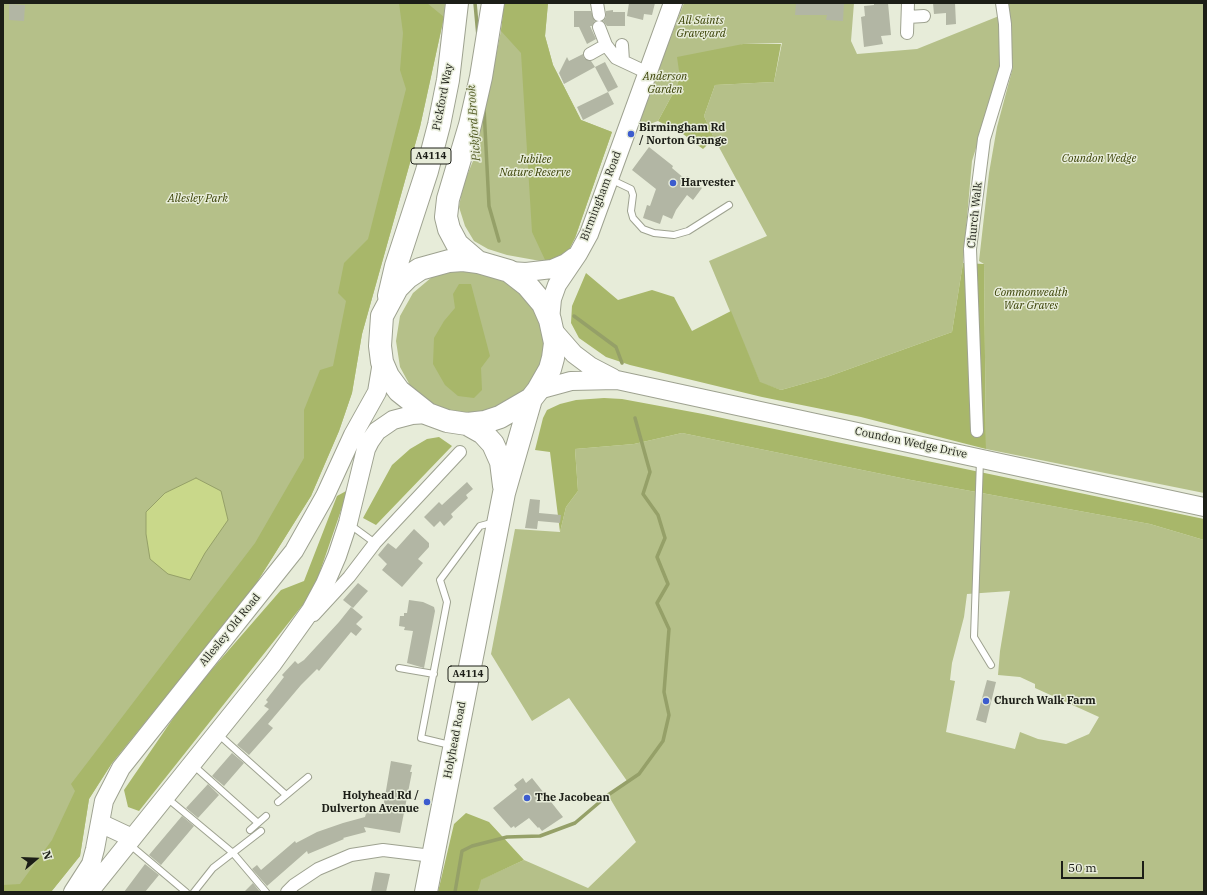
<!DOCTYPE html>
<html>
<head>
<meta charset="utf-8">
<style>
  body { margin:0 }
  #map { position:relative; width:1207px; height:895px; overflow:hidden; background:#e7ecd9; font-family:"IBM Plex Serif",serif }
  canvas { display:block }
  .frame { position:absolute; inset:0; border:4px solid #1c1e17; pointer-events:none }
  .north { position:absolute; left:16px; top:839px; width:40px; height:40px; -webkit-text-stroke:3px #e7ecd9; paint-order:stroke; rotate:71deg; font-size:11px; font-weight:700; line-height:16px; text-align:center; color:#1c1e17 }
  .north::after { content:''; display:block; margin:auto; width:14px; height:18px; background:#1c1e17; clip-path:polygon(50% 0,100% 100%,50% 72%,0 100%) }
  .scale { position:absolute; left:1061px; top:861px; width:83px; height:18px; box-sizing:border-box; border:2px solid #1c1e17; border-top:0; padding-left:5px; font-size:12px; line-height:14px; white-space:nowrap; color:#1c1e17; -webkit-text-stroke:3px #e7ecd9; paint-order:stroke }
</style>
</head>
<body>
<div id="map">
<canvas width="1207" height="895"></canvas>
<div class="frame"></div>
<div class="north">N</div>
<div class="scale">50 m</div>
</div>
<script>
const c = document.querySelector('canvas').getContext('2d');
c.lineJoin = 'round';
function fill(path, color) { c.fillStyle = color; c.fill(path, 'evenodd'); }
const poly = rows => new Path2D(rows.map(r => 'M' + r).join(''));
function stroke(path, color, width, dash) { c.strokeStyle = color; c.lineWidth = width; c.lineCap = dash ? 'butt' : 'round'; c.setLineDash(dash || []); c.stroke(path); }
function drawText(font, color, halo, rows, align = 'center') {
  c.font = font + ' "IBM Plex Serif",serif'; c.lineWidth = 3; c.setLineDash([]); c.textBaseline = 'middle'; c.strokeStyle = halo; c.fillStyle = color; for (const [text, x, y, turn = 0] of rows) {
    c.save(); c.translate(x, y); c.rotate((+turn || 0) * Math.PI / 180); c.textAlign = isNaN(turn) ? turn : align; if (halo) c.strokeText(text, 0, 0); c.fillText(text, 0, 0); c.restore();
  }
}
fill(poly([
  [3,3,445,3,444,17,420,127,362,334,352,393,339,431,311,496,252,590,112,763,89,799,80,856,51,892,3,892],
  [504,3,548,3,545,36,553,65,581,120,612,132,575,238,546,262,507,255,488,249,474,241,465,226,459,207,463,185,473,161,490,87,503,20],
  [684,3,854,3,851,41,857,54,917,49,999,16,1001,67,972,161,963,263,952,332,827,377,781,390,760,383,709,261,767,236,714,138,704,116,715,85,774,82,782,43,743,44,679,71,677,86,658,121,647,125,637,123],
  [1006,3,1204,3,1204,493,986,449,984,264,979,261,989,173,997,127,1013,67],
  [456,267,506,273,540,307,548,356,525,398,480,419,431,407,412,389,400,367,396,341,400,316,413,293,432,277],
  [682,433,911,480,1150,524,1204,540,1204,892,478,892,480,880,524,860,588,888,636,842,608,795,627,781,569,698,532,721,491,654,515,529,560,532,566,507,578,491,575,449,634,444],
  [1010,591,1000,651,998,675,1020,677,1035,684,1035,688,1099,717,1089,734,1066,744,1038,739,1020,732,1015,749,946,732,955,681,950,680,952,663,964,617,967,594]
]), '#b5c089');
fill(poly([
  [399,3,427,3,444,17,420,127,362,334,352,393,339,431,311,496,252,590,112,763,89,799,80,856,51,892,3,892,3,885,20,884,52,840,75,791,71,784,255,543,304,458,304,410,320,370,333,366,346,301,338,293,344,263,368,239,406,89,400,70,403,33],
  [504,3,548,3,545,36,553,65,581,120,612,132,575,238,568,252,559,257,546,262,532,232,521,53,501,31],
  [743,44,781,44,774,82,715,85,704,116,714,138,703,149,683,134,658,121,677,86,679,71,677,57],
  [963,263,984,264,986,449,861,417,762,397,630,365,606,357,579,338,571,323,572,306,586,273,618,300,652,290,674,297,692,331,731,311,760,382,781,390,827,377,952,332],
  [459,284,471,284,490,356,481,368,482,390,474,398,458,396,445,385,433,364,434,338,444,321,455,308,453,294],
  [604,398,622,399,703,414,1204,519,1204,540,1150,524,911,480,682,433,634,444,575,449,578,491,566,507,560,532,550,452,535,450,543,418,547,410,560,404,576,400],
  [439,437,452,446,376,525,363,518,392,465,410,449,427,439],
  [348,490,313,592,139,811,128,807,124,790,187,698,281,590,304,581,337,496],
  [466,813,489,822,524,860,481,880,478,892,438,892,454,824]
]), '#a8b76a');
const water = poly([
  [196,478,221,491,228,520,205,553,190,580,168,574,150,559,146,534,146,512,165,493,196,478]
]);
fill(water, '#c9d88a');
stroke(water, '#95a068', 1);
stroke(poly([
  [475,3,478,36],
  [484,108,489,206,499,241],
  [574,316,616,347,622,363],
  [455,892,462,851,472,846,507,837,540,836,575,823,608,795,639,774,663,741,669,715,664,692,669,629,657,603,668,584,657,557,665,538,658,515,643,494,650,472,635,418]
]), '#95a068', 3.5);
fill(poly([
  [629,3,655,3,652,15,644,14,643,20,627,16],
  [796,3,844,3,843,21,826,20,827,15,795,15],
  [874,3,888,3,891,35,881,36,883,44,864,47,861,17,865,16,864,6,874,5],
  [933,3,955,3,956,24,946,25,946,13,934,14],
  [9,4,25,5,24,21,9,20],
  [613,10,613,12,625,12,625,26,607,26,603,21,606,17,606,11],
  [574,11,591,11,595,21,592,26,590,26,596,39,587,44,579,27,574,27],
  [583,54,584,58,591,61,595,67,564,84,559,73,567,57,569,61],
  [605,62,618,87,608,92,595,67],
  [608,92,614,104,583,120,577,107],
  [649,147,673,166,672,168,685,179,687,176,702,188,693,200,687,195,676,210,672,219,663,215,660,224,643,218,647,205,650,206,656,189,632,170],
  [467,482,473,489,466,495,468,498,451,514,453,517,444,526,440,521,434,527,424,517,439,502,442,505],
  [530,499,540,500,539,513,561,515,560,523,538,521,537,529,525,528],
  [414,529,429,543,429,547,418,559,423,563,402,587,382,570,387,564,378,555,388,543,396,549],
  [358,583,368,591,353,608,343,600],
  [409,600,423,602,434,607,435,611,424,668,407,663,413,631,404,630,405,627,399,626,400,616,404,616,404,613,407,613],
  [351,607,363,617,356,624,362,629,356,636,351,632,319,671,317,669,301,685,268,724,273,728,249,755,237,745,269,709,264,706,268,702,266,700,284,677,282,675,295,661,298,664,304,660,339,622],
  [987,680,996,682,986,723,976,720],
  [232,753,244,763,224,786,212,776],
  [391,761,412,765,410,772,412,772,400,833,364,827,366,832,343,838,344,839,308,854,307,851,267,886,252,869,257,865,261,870,295,841,296,843,317,832,343,823,365,817,367,810,382,814],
  [523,778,526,783,532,778,563,817,542,831,539,827,538,828,529,818,515,828,514,826,511,828,493,808,517,789,514,785],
  [208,784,219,795,198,818,186,808],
  [182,816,194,826,161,865,149,855],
  [145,864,159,875,145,892,124,892],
  [375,872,390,874,386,892,371,892],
  [253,883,260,892,244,892]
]), '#b2b6a4');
const lane = poly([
  [610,179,631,189,633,195,631,211,633,218,643,229,654,233,674,235,688,231,729,205],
  [980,460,974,637,991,665],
  [349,524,375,543],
  [399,668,434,674],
  [218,734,285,794],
  [450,745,421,738,447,602,440,580,480,526,495,522],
  [193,765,258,823],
  [167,798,233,853,266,892],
  [278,802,308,777],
  [250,830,266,816],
  [129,844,186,892],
  [194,892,213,868,261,831]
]);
const street = poly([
  [597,3,599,15],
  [908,17,924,16],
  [599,27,606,45,616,58,648,73],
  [907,33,908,3],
  [622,45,623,61],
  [590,54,606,45],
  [977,431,970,249,984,139,1006,67,1005,24,1002,3],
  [314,615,349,577,375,543,460,452],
  [287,892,294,885,318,869,351,855,383,850,432,856]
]);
const secondary = poly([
  [509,271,526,272,552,269,566,263,574,257],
  [550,320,552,299,557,285,578,254,589,234,673,3],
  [553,330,574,354,590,366,613,378],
  [538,390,571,381,617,380,1204,507],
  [100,823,132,838],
  [73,892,91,864,95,849,104,801,121,768,294,551,325,496,353,435,377,392,382,362],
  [89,892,273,663,311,610,325,584,337,556,348,523,366,449,370,441,377,431,393,420,412,415,428,414]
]);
const highway = poly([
  [463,260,478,262,509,271,527,285,543,304,550,320,555,343,553,358,550,369,538,390,531,399,500,417,485,422,467,424,447,421,428,414,399,391,388,376,382,362,380,346,382,316,397,288,408,277,420,269,449,261,463,260],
  [478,262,457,244,449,229,446,217,448,199,470,125,481,77,493,3],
  [389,296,396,266,427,171,439,125,448,80,457,3],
  [467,424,483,433,493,444,501,462,504,486],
  [426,892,504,493,531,399]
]);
stroke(lane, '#9ea290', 8);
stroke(street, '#9ea290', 14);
stroke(secondary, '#9ea290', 20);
stroke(highway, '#9ea290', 24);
stroke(lane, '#fff', 6);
stroke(street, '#fff', 12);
stroke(secondary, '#fff', 18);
stroke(highway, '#fff', 22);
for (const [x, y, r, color] of [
  [631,134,4,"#3c5cce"],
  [673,183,4,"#3c5cce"],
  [986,701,4,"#3c5cce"],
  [527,798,4,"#3c5cce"],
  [427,802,4,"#3c5cce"]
]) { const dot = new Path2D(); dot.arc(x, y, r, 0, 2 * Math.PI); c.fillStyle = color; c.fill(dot); stroke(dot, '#e7ecd9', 1.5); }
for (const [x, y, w] of [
  [431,156,40],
  [468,674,40]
]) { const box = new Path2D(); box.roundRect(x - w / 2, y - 8, w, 16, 3); c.fillStyle = '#e7ecd9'; c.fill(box); stroke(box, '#1c1e17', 1); }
drawText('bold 10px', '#1c1e17', null, [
  ["A4114",431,156],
  ["A4114",468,674]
]);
drawText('italic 11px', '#363e00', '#e7ecd9', [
  ["All Saints",701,21],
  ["Graveyard",701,34],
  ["Anderson",665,77],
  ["Garden",665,90],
  ["Coundon Wedge",1099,159],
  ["Jubilee",535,160],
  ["Nature Reserve",535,173],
  ["Allesley Park",198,199],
  ["Commonwealth",1031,293],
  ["War Graves",1031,306]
]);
drawText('11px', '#1c1e17', '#e7ecd9', [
  ["Pickford Way",443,97,-79],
  ["Birmingham Road",601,196,-69],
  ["Church Walk",975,215,-84],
  ["Coundon Wedge Drive",911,443,12],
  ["Allesley Old Road",230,630,-51],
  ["Holyhead Road",455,740,-79]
]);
drawText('bold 11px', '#1c1e17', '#e7ecd9', [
  ["Birmingham Rd",639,128],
  ["/ Norton Grange",639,141],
  ["Harvester",681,183],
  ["Church Walk Farm",994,701],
  ["Holyhead Rd /",419,796,"right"],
  ["Dulverton Avenue",419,809,"right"],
  ["The Jacobean",535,798]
], 'left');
drawText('italic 12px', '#515a22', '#e7ecd9', [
  ["Pickford Brook",474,123,-94]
]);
</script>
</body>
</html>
